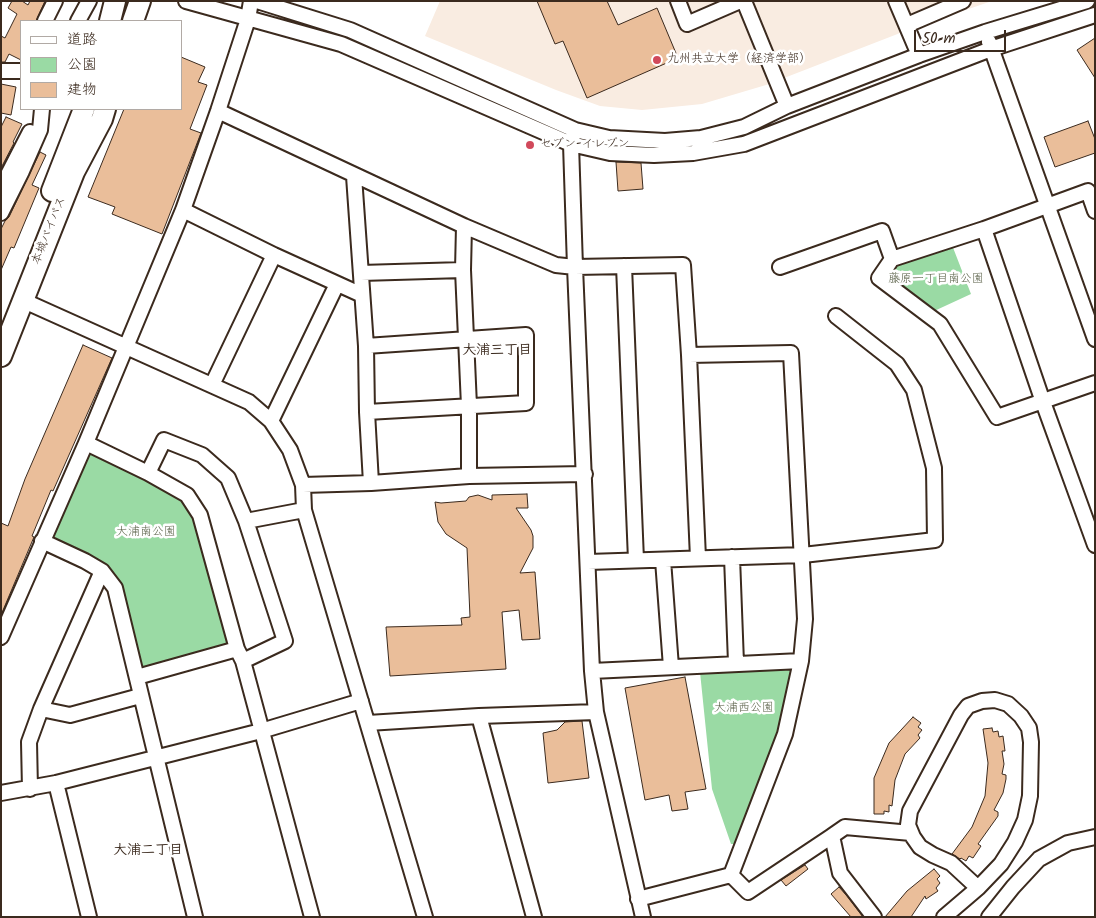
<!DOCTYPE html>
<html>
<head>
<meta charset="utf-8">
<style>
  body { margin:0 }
  #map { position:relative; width:1096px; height:918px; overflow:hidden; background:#fff; font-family:Kalam,"Klee One",sans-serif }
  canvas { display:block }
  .frame { position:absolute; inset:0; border:2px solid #3b2a1e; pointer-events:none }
  .legend { position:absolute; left:20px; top:20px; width:162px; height:90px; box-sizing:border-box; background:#fff; border:1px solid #b1aaa5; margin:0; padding:6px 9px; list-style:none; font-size:15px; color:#3b2a1e }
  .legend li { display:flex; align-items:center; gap:10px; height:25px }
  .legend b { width:25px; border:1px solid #b1aaa5 }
  .scale { position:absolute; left:914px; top:30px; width:92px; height:22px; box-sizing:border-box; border:2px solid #3b2a1e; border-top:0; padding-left:6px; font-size:15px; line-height:18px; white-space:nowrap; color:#3b2a1e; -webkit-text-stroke:4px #fff; paint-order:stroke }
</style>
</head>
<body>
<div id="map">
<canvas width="1096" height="918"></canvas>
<div class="frame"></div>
<ul class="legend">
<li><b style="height:6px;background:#fff"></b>道路</li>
<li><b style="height:14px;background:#9adaa4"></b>公園</li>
<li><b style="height:14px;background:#eabe9a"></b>建物</li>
</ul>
<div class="scale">50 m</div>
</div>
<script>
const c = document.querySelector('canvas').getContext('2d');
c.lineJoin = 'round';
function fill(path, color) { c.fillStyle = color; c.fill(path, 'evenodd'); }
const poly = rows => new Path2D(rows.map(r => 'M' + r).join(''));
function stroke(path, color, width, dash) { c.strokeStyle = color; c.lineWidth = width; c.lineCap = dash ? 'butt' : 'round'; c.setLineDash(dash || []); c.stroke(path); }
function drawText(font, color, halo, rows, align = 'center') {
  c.font = font + ' Kalam,"Klee One",sans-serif'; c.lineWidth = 5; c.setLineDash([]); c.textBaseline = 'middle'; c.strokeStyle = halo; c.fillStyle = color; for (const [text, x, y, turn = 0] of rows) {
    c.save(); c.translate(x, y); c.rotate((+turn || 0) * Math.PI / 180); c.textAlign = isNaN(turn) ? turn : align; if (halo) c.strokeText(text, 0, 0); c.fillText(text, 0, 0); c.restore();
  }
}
fill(poly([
  [440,1,992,1,913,28,766,85,702,104,642,110,600,106,556,90,425,36]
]), '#f9ece1');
fill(poly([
  [952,245,971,294,932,312,887,276,895,264],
  [92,452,164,486,184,499,194,516,230,642,228,647,146,670,141,668,118,582,111,571,98,560,55,539,53,534,86,455],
  [787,666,793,675,777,741,737,844,731,844,712,789,700,672]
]), '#9adaa4');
const building = poly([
  [12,1,22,1,28,5,30,1,45,1,36,21,21,21,21,60,9,54,5,62,1,62,1,36,5,38,17,14,8,8,12,1],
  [537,1,607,1,618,25,657,8,678,58,587,98,563,41,555,44,537,1],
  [1095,38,1095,78,1077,50,1095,38],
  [181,57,205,67,198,82,207,85,190,129,201,133,162,234,112,214,115,207,88,197,124,109,181,109,181,57],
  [1,84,16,87,11,115,1,113,1,84],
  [6,117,22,124,13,142,14,143,1,168,1,127,6,117],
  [1088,121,1095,139,1095,153,1055,167,1044,137,1088,121],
  [40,152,46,155,32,185,39,188,14,248,11,247,1,270,1,229,5,221,9,217,40,152],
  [616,162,641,163,643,189,618,191,616,162],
  [83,345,112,358,53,491,51,490,32,536,34,537,1,615,1,523,8,526,25,479,83,345],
  [527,494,528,508,516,508,531,530,533,536,533,548,520,573,535,572,540,639,522,640,519,610,502,612,506,669,390,676,386,627,462,625,461,618,470,617,467,548,446,534,438,522,435,502,441,503,466,501,469,497,478,495,492,500,492,495,527,494],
  [685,677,706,789,685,792,688,809,672,811,669,795,645,800,625,688,685,677],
  [913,717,921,723,918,727,922,730,918,735,920,738,905,754,895,780,892,806,889,805,889,812,884,811,884,814,874,814,874,778,889,743,913,717],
  [582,721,589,778,548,783,543,733,557,730,565,722,582,721],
  [992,728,993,732,998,731,999,737,1003,736,1005,751,1002,751,1004,764,1002,774,1006,775,1006,779,1003,793,994,810,998,812,998,816,978,844,981,846,973,858,969,856,966,861,961,858,960,859,952,854,972,827,985,796,988,763,983,729,992,728],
  [805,865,808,869,786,886,781,880,805,865],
  [934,869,940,876,937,879,940,883,936,888,938,891,926,899,925,896,911,917,885,917,907,891,934,869],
  [839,887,847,896,863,917,851,917,831,894,839,887]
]);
fill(building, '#eabe9a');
stroke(building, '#3b2a1e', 1);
const minor = poly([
  [186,1,341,44,571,144,610,153,654,155,693,153,744,144,991,49,1095,15],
  [257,1,350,30,575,130,609,138,665,141,701,138,744,127,787,106,919,55,985,32,1087,1],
  [678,1,687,24,740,1],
  [744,1,787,106],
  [896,1,919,55],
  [45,21,55,1],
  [78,21,89,1],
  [907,25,963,1],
  [989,42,1095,339],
  [1,71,21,71],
  [218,111,464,226,463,270,469,406,469,476],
  [573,136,571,144,575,267,592,671,596,712,643,917],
  [354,176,366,346,367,412,371,483],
  [1,188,30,132],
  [183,210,274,255,362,295],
  [1095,211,1088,191,984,229,1043,402,1095,545],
  [1,213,22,171,40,130,42,109],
  [464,226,556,265,575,267,683,265,689,355,698,558],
  [984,229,892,259,879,278,940,324,997,417,1095,383],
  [624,266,636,560],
  [780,267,882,231,892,259],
  [361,273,463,270],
  [22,300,249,402,271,421,337,284],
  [366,346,526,335,526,403,367,412],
  [212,385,274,255],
  [271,421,290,450,303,485,304,510,425,917],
  [86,443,148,473,187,495,200,515,237,649,243,661,312,917],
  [148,473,164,440,202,455,228,478,246,521,285,641,243,661],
  [303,485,371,483,469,476,585,474],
  [246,521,304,510],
  [42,541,85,561,102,571,115,588,195,917],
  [732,557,736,663],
  [663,560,671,667],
  [588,562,803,555,935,540,934,468,914,390,897,364,836,316],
  [1,637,86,443,183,210,218,111,248,19,251,1],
  [592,671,801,661],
  [137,677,237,649],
  [41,709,70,715,140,696],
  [479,716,534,917],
  [368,723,479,716,596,712],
  [56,783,89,917],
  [30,789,29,742,41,709,102,571],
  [1,793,56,783,261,731,361,701],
  [731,875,748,892,832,836],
  [638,899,731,875,785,734,801,661,805,619,791,353,689,355],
  [874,917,840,873,832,836,845,827,911,833],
  [944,917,978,888,1001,864,1015,842,1025,820,1030,796,1031,742,1029,728,1021,716,1008,704,995,700,982,701,968,706,961,715,910,811,908,825,913,837,920,847,933,855,951,863,978,888],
  [989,917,1013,887,1039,859,1068,843,1095,837]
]);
const highway = poly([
  [110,21,115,1],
  [133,21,140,1],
  [52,191,84,109],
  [1,356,74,172,102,119,105,109]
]);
stroke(minor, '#3b2a1e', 18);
stroke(highway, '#3b2a1e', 24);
stroke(minor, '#fff', 14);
stroke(highway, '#fff', 20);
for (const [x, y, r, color] of [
  [657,60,5,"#d1495b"],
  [530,145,5,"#d1495b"]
]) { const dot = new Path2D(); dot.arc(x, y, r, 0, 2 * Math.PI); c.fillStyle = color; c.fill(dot); stroke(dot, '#fff', 2); }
drawText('12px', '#3b2a1e', '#fff', [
  ["九州共立大学（経済学部）",667,60],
  ["セブン-イレブン",540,145]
], 'left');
drawText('12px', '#3b2a1e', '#fff', [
  ["本城バイパス",50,231,-68]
]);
drawText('12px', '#585f46', '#fff', [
  ["藤原一丁目南公園",936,280],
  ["大浦南公園",146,533],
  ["大浦西公園",744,709]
]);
drawText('bold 14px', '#3b2a1e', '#fff', [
  ["大浦三丁目",497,352],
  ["大浦二丁目",148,852]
]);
</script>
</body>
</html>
